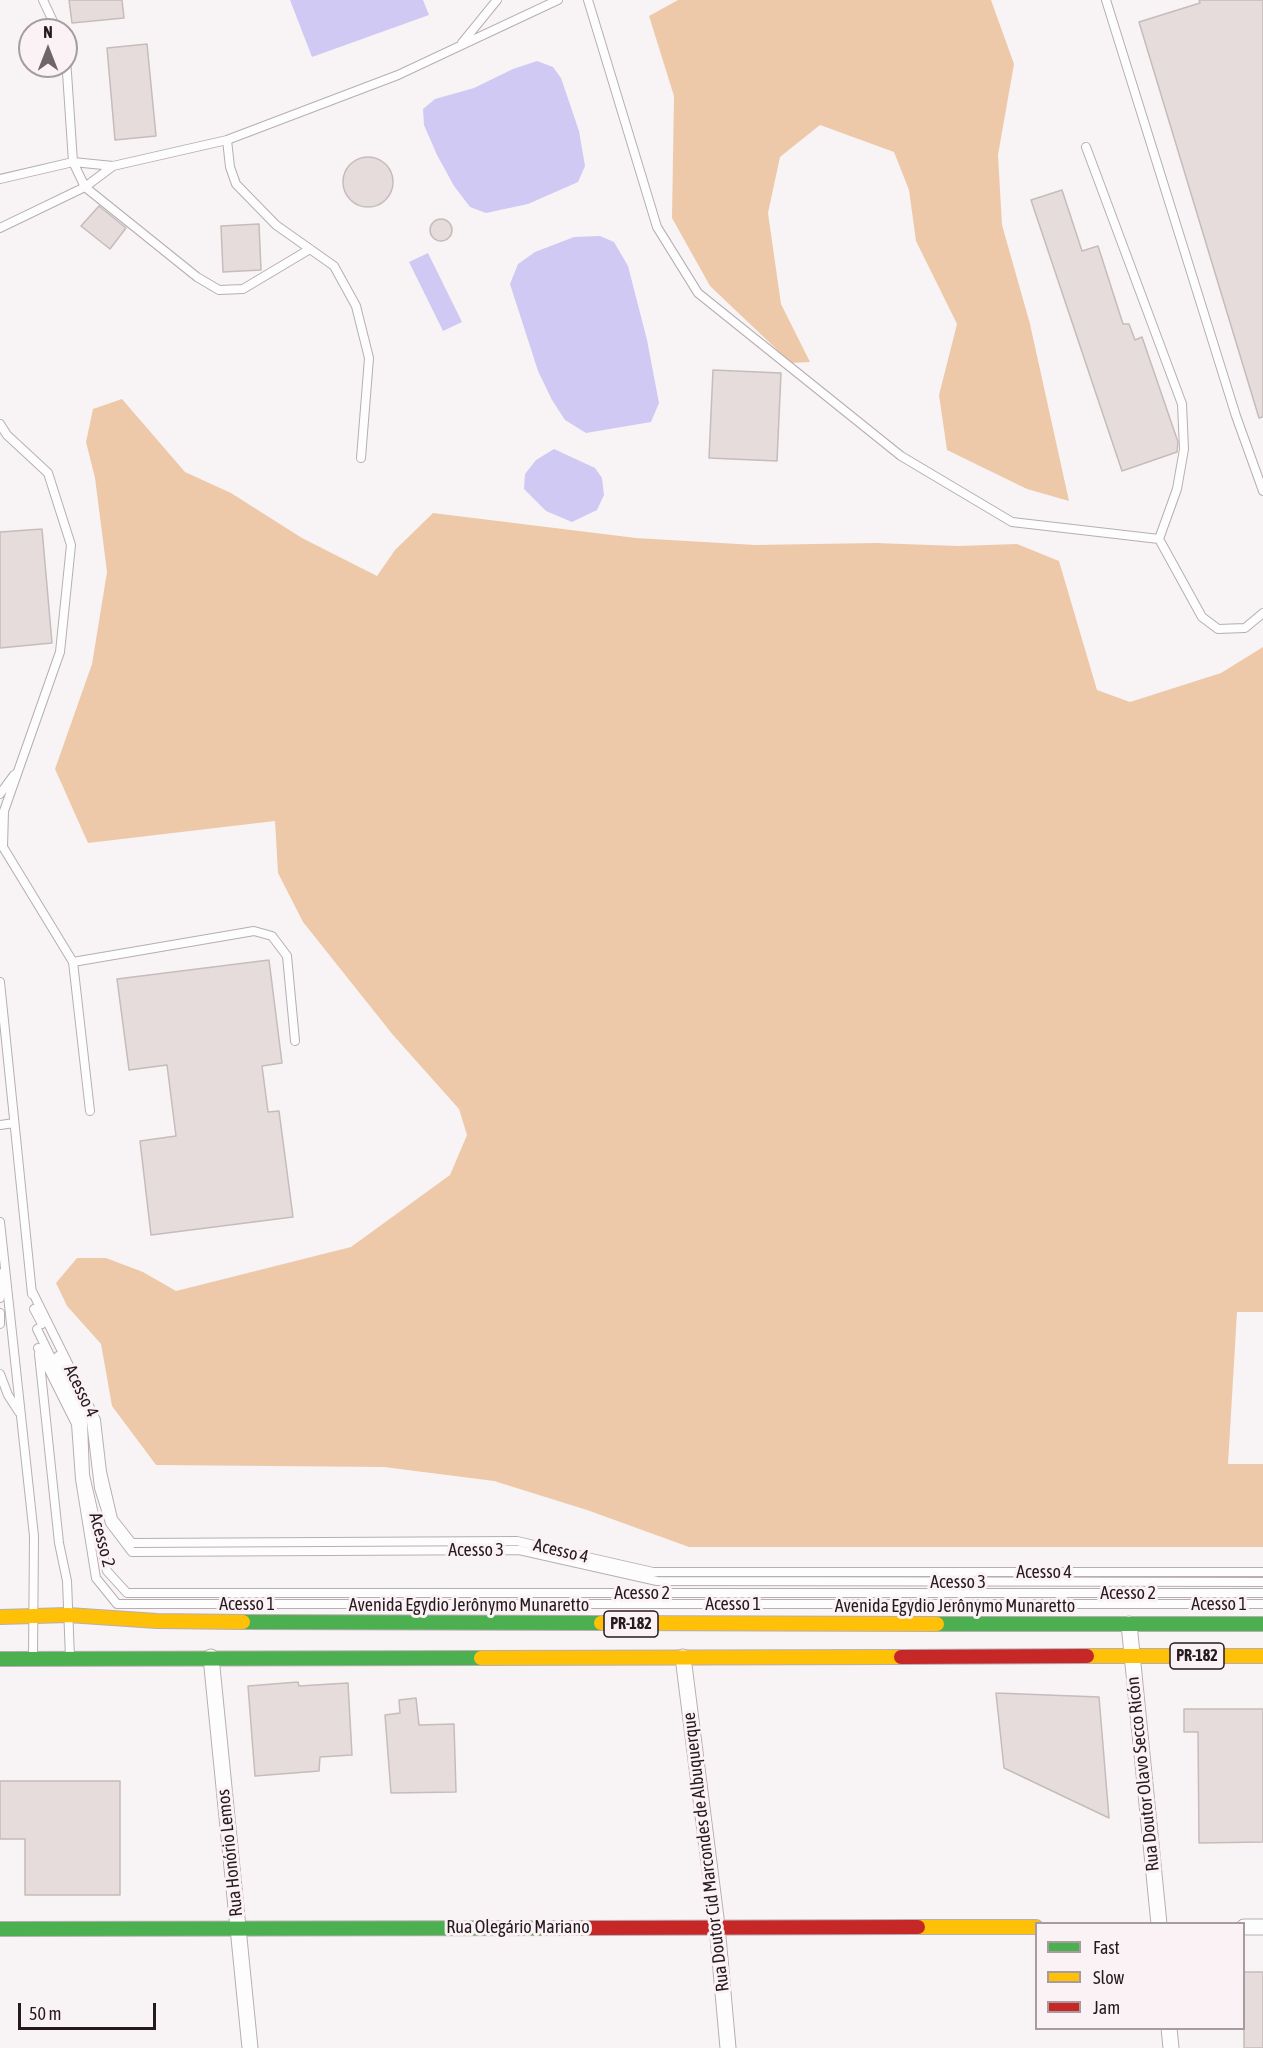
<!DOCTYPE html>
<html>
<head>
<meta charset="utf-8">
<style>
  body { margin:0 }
  #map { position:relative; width:1263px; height:2048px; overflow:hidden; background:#f8f4f5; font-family:"Asap Condensed",sans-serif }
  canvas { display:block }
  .legend { position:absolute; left:1035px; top:1922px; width:210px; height:108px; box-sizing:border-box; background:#faf2f4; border:2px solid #a69c9f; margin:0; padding:8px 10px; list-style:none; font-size:18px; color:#271a1f }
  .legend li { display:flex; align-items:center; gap:12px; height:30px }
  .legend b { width:30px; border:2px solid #a69c9f }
  .north { position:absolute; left:18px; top:18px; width:60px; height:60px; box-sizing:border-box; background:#faf2f4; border:2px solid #a69c9f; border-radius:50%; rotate:0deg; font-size:16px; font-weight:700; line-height:24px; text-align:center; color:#271a1f }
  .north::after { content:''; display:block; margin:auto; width:21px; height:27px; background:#70666a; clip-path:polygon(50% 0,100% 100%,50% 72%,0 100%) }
  .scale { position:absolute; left:18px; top:2003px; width:138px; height:27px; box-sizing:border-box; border:3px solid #271a1f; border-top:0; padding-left:8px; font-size:18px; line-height:21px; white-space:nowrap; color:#271a1f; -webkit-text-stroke:4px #faf2f4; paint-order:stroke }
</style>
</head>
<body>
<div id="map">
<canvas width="1263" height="2048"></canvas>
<ul class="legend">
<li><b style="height:8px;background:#4caf50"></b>Fast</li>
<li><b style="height:8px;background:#ffc107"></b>Slow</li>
<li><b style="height:8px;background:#c62828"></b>Jam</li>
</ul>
<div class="north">N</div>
<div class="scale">50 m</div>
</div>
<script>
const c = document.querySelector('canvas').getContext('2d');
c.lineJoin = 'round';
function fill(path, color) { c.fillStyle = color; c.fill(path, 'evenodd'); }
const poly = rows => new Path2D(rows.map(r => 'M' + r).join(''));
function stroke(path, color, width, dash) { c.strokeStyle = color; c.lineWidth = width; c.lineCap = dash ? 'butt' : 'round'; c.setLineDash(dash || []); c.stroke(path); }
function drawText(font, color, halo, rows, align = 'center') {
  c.font = font + ' "Asap Condensed",sans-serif'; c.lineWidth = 6; c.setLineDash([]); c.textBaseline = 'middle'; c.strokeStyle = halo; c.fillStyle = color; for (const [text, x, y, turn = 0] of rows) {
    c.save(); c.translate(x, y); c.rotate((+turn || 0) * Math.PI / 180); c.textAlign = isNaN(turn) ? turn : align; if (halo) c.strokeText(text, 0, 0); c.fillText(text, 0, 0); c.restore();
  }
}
fill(poly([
  [678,0,991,0,1014,64,998,155,1002,225,1030,324,1069,501,1027,489,947,450,939,395,957,324,916,241,909,190,894,152,820,125,780,157,768,213,781,304,810,362,791,363,710,286,672,218,674,96,649,16],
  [122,399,185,472,231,493,302,538,377,576,395,550,433,513,636,538,755,545,875,543,958,546,1017,544,1059,561,1097,690,1130,702,1221,673,1263,647,1263,1312,1237,1312,1228,1464,1263,1464,1263,1547,689,1547,587,1510,494,1481,384,1467,156,1465,112,1406,101,1344,67,1306,56,1283,77,1258,106,1258,143,1272,176,1291,351,1247,450,1175,467,1135,459,1109,393,1035,303,922,278,873,275,821,88,843,55,769,92,664,107,572,95,478,86,442,93,409]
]), '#eec9a9');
fill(poly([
  [290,0,423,0,429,15,312,57],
  [537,61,553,67,561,78,579,131,585,166,578,182,528,204,486,213,470,207,454,186,437,155,424,125,423,109,435,99,474,88,513,69],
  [600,236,614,242,628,266,647,340,659,403,651,422,586,433,565,420,552,400,538,371,510,284,518,264,535,252,574,237],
  [428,253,462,322,443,331,409,262],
  [554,449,595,468,602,478,604,495,597,510,572,522,546,511,524,489,525,474,536,460]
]), '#cfc9f4');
const building = poly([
  [69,0,122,0,124,18,72,23,69,0],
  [1199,0,1263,0,1263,417,1259,418,1139,22,1200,3,1199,0],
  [147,44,156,136,115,140,107,48,147,44],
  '343 182a25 25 0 1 1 50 0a25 25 0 1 1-50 0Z',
  [1062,190,1082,251,1098,246,1123,324,1129,324,1135,340,1142,337,1178,442,1177,452,1122,471,1031,200,1062,190],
  [99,206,126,228,110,249,81,226,99,206],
  '430 230a11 11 0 1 1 22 0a11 11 0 1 1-22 0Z',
  [259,224,261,270,223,272,221,226,259,224],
  [713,370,781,373,777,461,709,458,713,370],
  [42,529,52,643,0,648,0,532,42,529],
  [269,960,282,1063,262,1066,268,1112,279,1111,293,1217,151,1235,140,1141,176,1136,167,1065,129,1070,117,979,269,960],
  [298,1682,299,1686,348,1683,352,1755,320,1757,319,1771,255,1776,248,1686,298,1682],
  [996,1693,1099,1697,1109,1818,1004,1768,996,1693],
  [416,1698,419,1725,454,1724,456,1792,391,1793,385,1715,400,1713,399,1700,416,1698],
  [1184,1709,1263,1709,1263,1842,1199,1843,1198,1732,1184,1732,1184,1709],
  [0,1781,120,1781,120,1895,25,1895,25,1839,0,1839,0,1781],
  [1244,1972,1263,1972,1263,2048,1244,2048,1244,1972]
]);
fill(building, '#e5dcdb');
stroke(building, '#c5bcbb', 1.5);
const lane = poly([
  [43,0,57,30],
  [588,0,657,227,698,293,901,456,1012,522,1159,539,1177,489,1184,449,1182,404,1086,147],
  [1106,0,1236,416,1263,491],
  [462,43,497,0],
  [113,166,85,187,73,162,113,166,227,140],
  [0,179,73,162,66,58],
  [0,228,85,187,197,277,219,290,243,289,310,249],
  [0,424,7,435,48,473,71,545,60,652,4,811,3,847,73,962,90,1111],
  [361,458,369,358,356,306,334,266,276,225,236,184,230,167,227,140,398,75,558,0],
  [1159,539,1202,617,1218,629,1245,628,1263,613],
  [0,794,14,775],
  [73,962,254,931,272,936,287,956,295,1041],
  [0,982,32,1294],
  [0,1125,14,1123],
  [0,1222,34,1536,33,1656],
  [32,1291,96,1420,102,1472,113,1519,132,1543,517,1541,653,1572,1263,1572],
  [0,1298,2,1273],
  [34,1309,42,1324],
  [0,1313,0,1324],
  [37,1329,83,1423,85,1475,107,1571,127,1593,1263,1593],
  [38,1348,76,1424,80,1479,96,1578,117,1604,1263,1604],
  [39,1354,59,1543,67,1581,70,1658],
  [58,1356,91,1421,99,1488,110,1523,132,1552,519,1550,657,1581,1263,1582],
  [0,1374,8,1395,19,1412]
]);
const street = poly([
  [1129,1624,1159,1924],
  [211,1657,250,2048],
  [683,1657,717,1926,728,2048],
  [1244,1927,1263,1927],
  [1169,2028,1171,2048]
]);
const fast = poly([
  [243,1622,601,1623],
  [937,1624,1263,1624],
  [0,1659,481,1658],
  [0,1929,581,1928]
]);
const slow = poly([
  [0,1617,68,1615,157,1621,243,1622],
  [601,1623,937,1624],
  [1087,1656,1263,1656],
  [481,1658,901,1657],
  [918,1927,1036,1927]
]);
const jam = poly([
  [901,1657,1087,1656],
  [581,1928,918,1927]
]);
stroke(lane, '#b7aeb1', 10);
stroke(street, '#b7aeb1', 17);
stroke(fast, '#b7aeb1', 16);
stroke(slow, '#b7aeb1', 16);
stroke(jam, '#b7aeb1', 16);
stroke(lane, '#fefdfe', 8);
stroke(street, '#fefdfe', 15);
stroke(fast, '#4caf50', 14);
stroke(slow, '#ffc107', 14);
stroke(jam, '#c62828', 14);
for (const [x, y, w] of [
  [631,1624,54],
  [1197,1656,54]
]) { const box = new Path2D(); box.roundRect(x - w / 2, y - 13, w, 26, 4.5); c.fillStyle = '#faf2f4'; c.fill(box); stroke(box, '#271a1f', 1.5); }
drawText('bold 16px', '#271a1f', null, [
  ["PR-182",631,1624],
  ["PR-182",1197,1656]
]);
drawText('18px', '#271a1f', '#faf2f4', [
  ["Acesso 4",81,1391,64],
  ["Acesso 2",102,1540,75],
  ["Acesso 3",476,1550],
  ["Acesso 4",561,1551,13],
  ["Acesso 4",1044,1572],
  ["Acesso 3",958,1582],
  ["Acesso 2",642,1593],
  ["Acesso 2",1128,1593],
  ["Acesso 1",247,1604],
  ["Acesso 1",733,1604],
  ["Acesso 1",1219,1604],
  ["Avenida Egydio Jerônymo Munaretto",469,1605],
  ["Avenida Egydio Jerônymo Munaretto",955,1606],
  ["Rua Doutor Olavo Secco Ricón",1143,1774,-96],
  ["Rua Doutor Cid Marcondes de Albuquerque",706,1852,-97],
  ["Rua Honório Lemos",230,1853,-96],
  ["Rua Olegário Mariano",518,1927]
]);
</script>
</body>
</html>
